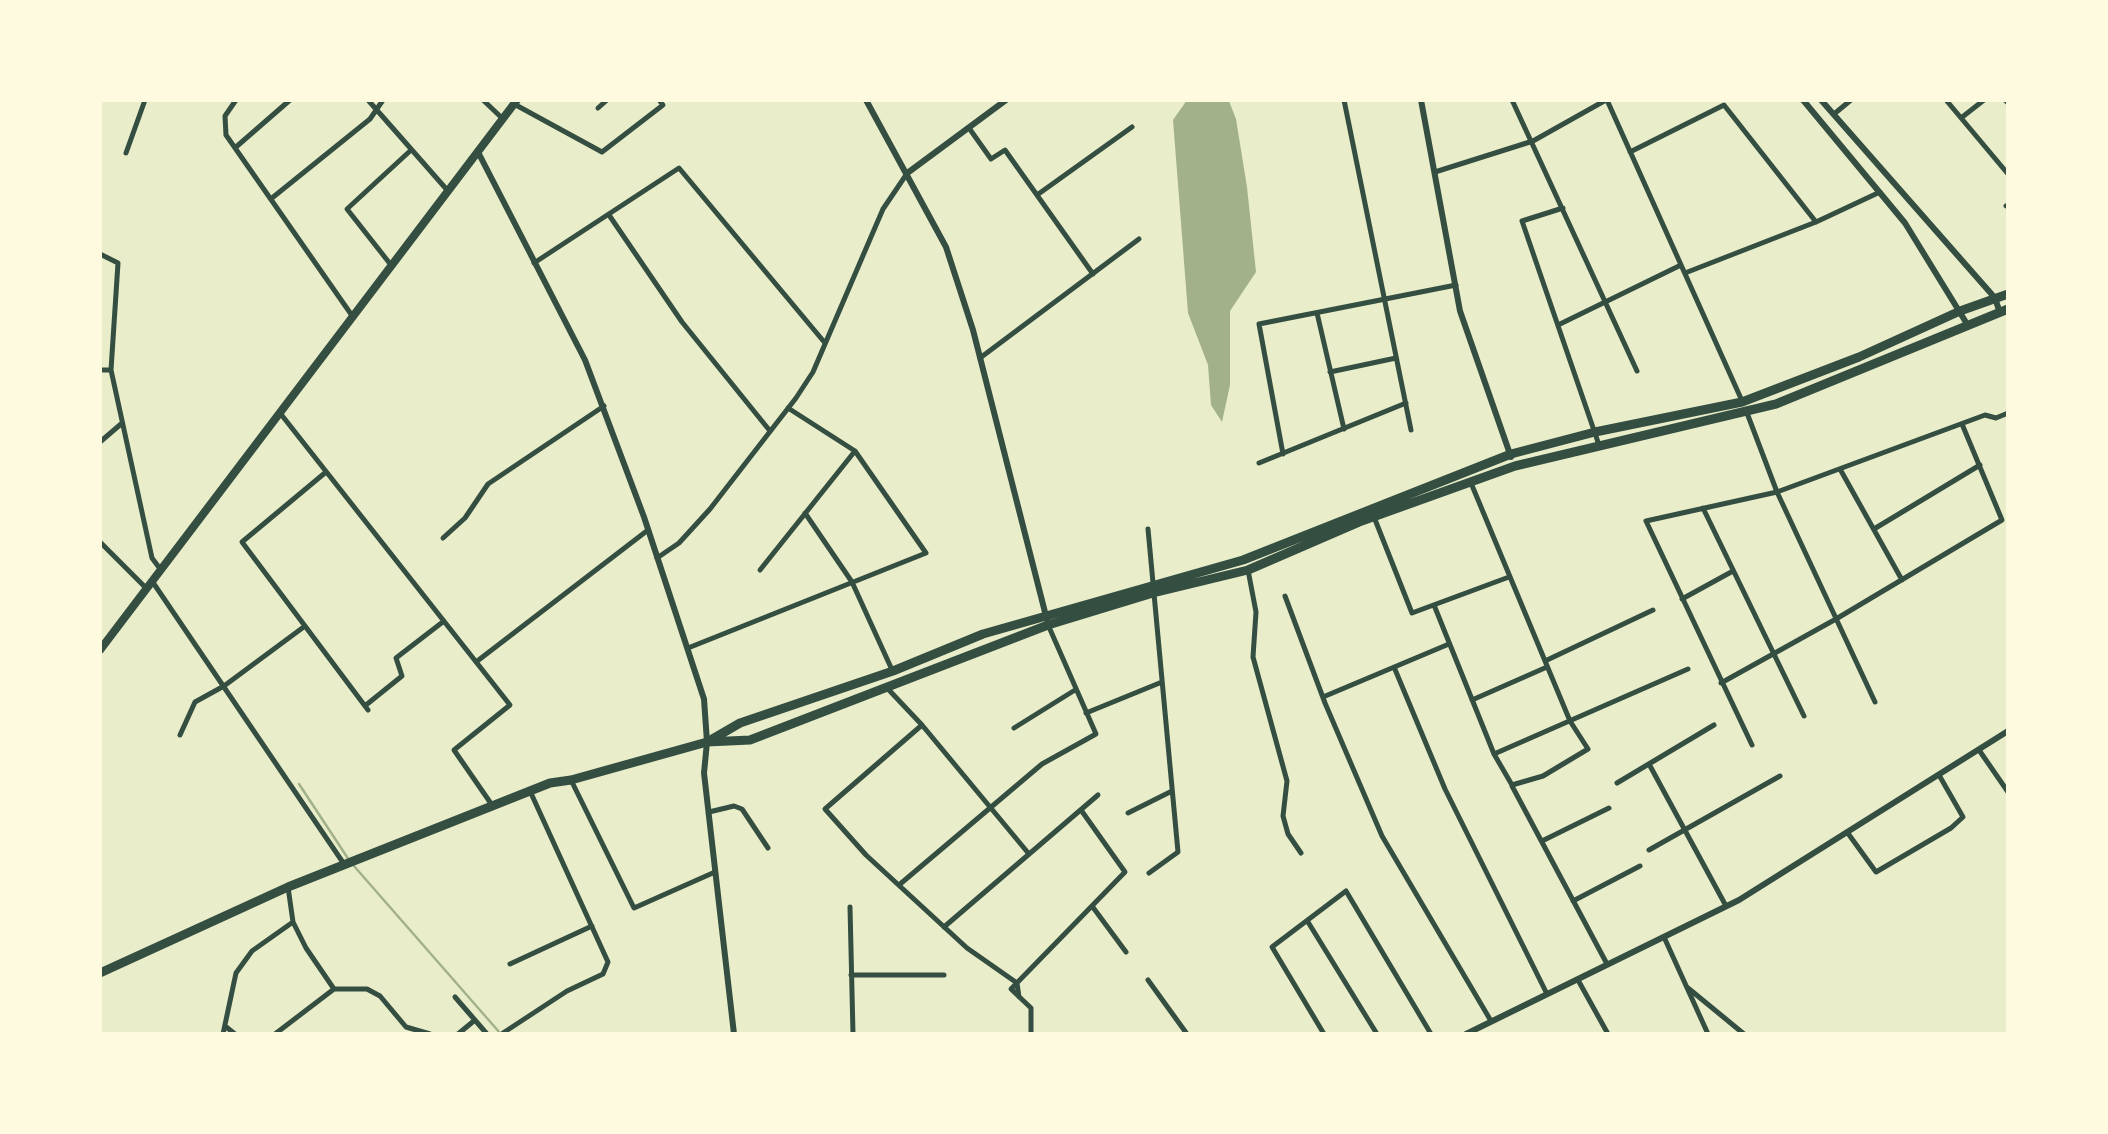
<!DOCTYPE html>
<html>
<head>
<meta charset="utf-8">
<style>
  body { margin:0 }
  #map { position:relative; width:2108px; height:1134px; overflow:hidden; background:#e9edc9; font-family:"Golos Text",sans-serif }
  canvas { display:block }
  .frame { position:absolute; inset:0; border:102px solid #fefae0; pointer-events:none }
</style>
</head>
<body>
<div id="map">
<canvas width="2108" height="1134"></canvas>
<div class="frame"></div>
</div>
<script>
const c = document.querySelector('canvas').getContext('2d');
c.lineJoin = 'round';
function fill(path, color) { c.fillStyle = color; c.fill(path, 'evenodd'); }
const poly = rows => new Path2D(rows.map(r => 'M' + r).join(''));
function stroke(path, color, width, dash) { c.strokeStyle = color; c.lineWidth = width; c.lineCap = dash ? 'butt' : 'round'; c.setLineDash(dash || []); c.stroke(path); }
fill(poly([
  [1187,100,1229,101,1236,119,1247,187,1256,272,1230,311,1230,385,1222,422,1211,405,1208,365,1188,313,1173,120]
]), '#a3b18a');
stroke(poly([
  [299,784,349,860],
  [354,866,500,1033]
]), '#a3b18a', 2.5);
stroke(poly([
  [236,100,225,116,226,135,353,317],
  [368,100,448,191],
  [483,100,503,119],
  [1344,100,1411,430],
  [1512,100,1637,371],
  [1607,100,1743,403],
  [1946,100,2008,174],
  [2005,100,2008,103],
  [514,104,602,152,663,105,659,100],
  [598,108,607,100],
  [1834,114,1851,100],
  [1961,118,1984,100],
  [969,128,991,159,1005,150,1093,274],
  [236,147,290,100],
  [1630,152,1724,105,1816,222],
  [126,153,145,100],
  [1435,172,1533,141,1606,100],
  [1037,195,1132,127],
  [272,198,370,119,383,100],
  [2006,206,2008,205],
  [1563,208,1522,221,1599,445],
  [609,215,682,322,770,431],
  [100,254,118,263,111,370,152,558,161,570],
  [534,263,679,168,825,343],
  [391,265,347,209,410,151],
  [1685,273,1816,222,1880,192],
  [1317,313,1344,429],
  [1558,325,1681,265],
  [980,358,1139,239],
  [100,370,111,370],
  [1330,372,1396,358],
  [280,413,510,705,454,750,492,805],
  [1747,413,1777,492,1875,702],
  [100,442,121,424],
  [1283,454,1259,324,1456,285],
  [1259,463,1406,403],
  [1840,469,1902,580],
  [326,472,242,542,368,710],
  [1703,508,1804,716],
  [805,513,852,582,893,672],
  [1374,517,1412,613,1509,577],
  [1148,529,1178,852,1149,873],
  [1874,529,1980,465],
  [443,538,465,518,488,484,604,406],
  [100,542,147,589],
  [657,558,679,543,710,509,796,398,813,372,883,209,906,175],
  [760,570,855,451],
  [1248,570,1256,612,1253,657,1287,781,1283,816,1288,834,1301,853],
  [152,581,344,864],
  [1285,596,1325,703,1382,836,1491,1021],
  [1682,599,1733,571],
  [1434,605,1494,754,1512,785,1543,776,1588,749,1570,721,1471,483],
  [688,648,926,553,855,451,788,408],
  [1545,661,1653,610],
  [476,662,648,530],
  [1394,667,1445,789,1547,994],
  [1721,683,1836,619,2002,520,1962,424],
  [888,689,922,725,1029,854],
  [1323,697,1449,644],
  [1472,700,1547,667],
  [366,705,402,676,396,658,444,621],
  [1086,713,1162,682],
  [922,725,825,809,866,855,967,948,1017,983,1019,997],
  [1014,728,1075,690],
  [180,735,195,702,224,686,305,626],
  [1752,745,1646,521,1777,492,1985,415,1996,418,2008,413],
  [1979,750,2008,792],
  [1494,754,1688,669],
  [1649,764,1726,906],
  [571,780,634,908,715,872],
  [1617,783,1714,725],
  [1512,786,1607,964],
  [709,812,734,806,742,809,768,848],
  [1128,813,1172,791],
  [1847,832,1876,872,1951,828,1963,817,1939,775],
  [1542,841,1609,808],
  [1649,850,1780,776],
  [899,885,1042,764,1096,734,1049,627],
  [288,887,293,922,306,948,334,989,367,989,380,996,406,1027,430,1034],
  [1573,901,1640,866],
  [1092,906,1126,952],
  [850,907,853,1034],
  [1308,922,1377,1034],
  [944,927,1098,795],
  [1664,937,1708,1034],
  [510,964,592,926],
  [851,975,944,975],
  [1148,980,1187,1034],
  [1578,980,1608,1034],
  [1688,988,1744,1034],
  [455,997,487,1034],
  [225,1026,235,1034],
  [503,1033,567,991,603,974,608,962,530,791],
  [223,1034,236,973,252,951,293,922],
  [275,1034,334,989],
  [458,1034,475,1020],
  [1031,1034,1031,1008,1011,989,1125,872,1081,810],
  [1324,1034,1272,947,1346,891,1431,1034]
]), '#344e41', 5);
stroke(poly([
  [866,100,946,247,973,330,1047,620],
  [1421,100,1460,311,1511,457],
  [1803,100,1905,223,1967,324],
  [1821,100,1995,298,2000,313],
  [478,152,585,360,644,517,704,699,707,742,704,773,734,1034],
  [906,174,1006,100],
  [1466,1034,1739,900,2008,731]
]), '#344e41', 6);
stroke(poly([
  [100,650,517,100]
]), '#344e41', 8);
stroke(poly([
  [709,741,740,723,893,671,983,634,1243,560,1511,454,1595,432,1742,402,1859,357,1960,311,2008,294],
  [100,973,288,887,550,783,571,780,707,742,750,740,1048,625,1153,593,1248,570,1359,522,1515,466,1776,404,2008,309]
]), '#344e41', 9);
</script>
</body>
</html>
